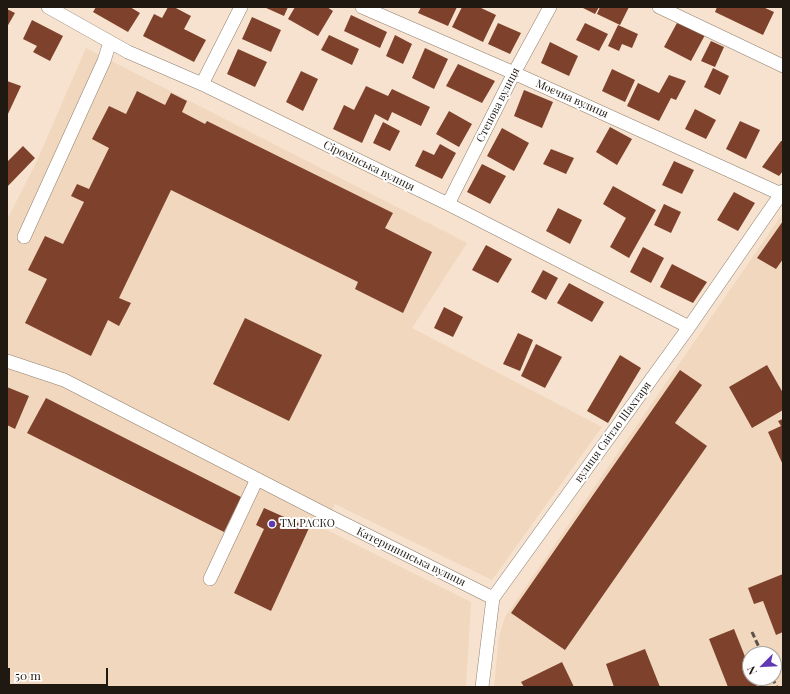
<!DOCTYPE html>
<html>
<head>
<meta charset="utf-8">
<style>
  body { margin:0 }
  #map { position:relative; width:790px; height:694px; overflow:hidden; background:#f6e2ce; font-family:"Playfair Display",serif }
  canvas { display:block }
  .frame { position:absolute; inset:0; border:8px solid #201912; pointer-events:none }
  .north { position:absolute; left:742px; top:646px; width:40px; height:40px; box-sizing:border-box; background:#fff; border:1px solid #a6a3a0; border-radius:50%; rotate:246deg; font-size:11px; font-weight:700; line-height:16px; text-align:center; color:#201912 }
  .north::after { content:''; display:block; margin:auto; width:14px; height:18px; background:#603ab2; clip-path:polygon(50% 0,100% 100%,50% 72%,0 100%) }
  .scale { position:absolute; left:8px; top:668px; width:100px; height:18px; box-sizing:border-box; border:2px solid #201912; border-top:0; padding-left:5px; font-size:12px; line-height:14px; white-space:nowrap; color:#201912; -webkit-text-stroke:3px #fff; paint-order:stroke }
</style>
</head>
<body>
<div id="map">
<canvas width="790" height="694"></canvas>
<div class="frame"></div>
<div class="north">N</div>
<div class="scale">50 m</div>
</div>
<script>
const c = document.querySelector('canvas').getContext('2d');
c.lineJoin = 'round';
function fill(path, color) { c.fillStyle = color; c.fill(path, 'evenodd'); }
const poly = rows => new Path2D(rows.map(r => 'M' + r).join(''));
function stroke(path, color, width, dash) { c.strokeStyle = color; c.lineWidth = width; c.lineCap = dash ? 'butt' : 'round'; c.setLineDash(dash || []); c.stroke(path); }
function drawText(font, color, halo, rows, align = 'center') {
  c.font = font + ' "Playfair Display",serif'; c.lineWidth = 4; c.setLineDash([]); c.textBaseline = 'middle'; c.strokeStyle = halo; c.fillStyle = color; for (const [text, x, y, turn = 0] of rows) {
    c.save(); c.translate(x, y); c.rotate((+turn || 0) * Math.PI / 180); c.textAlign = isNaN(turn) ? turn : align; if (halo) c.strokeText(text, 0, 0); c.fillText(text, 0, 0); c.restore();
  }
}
fill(poly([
  [86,48,467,243,412,328,602,427,492,580,335,504,323,528,471,602,466,687,7,687,7,220,36,163],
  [783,213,783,687,494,687,499,637,505,617],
  [750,654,774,654,774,678,750,678]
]), '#f0d7bd');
fill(poly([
  [96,7,130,7,140,13,128,32,93,12],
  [168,7,174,7,191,16,184,29,206,40,194,62,143,36,154,14,162,18],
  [264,7,288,7,284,16],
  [295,7,327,7,333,11,318,36,288,19],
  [421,7,457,7,448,26,418,13],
  [462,7,479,7,496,15,483,42,452,27],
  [581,7,599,7,595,14],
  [600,7,629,7,620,25,597,14],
  [717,7,763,7,774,12,763,35,715,12],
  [7,9,15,13,7,27],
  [351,15,387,32,380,48,344,31],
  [252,17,281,30,271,52,242,39],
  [32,20,63,36,50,61,33,52,37,46,23,39],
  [678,21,705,35,691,61,664,47],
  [498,23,521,33,510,54,488,44],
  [585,23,608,34,599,51,576,40],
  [618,25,638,34,632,48,622,44,619,51,608,46],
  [329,35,359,49,352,65,321,50],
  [395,35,412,44,403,64,386,56],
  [711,41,724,47,715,67,701,61],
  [550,42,578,56,569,76,541,63],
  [425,48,448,59,434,89,412,78],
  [238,49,267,62,255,87,227,74],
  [458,64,495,81,482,103,446,86],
  [713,68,729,76,720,95,704,87],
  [612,69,635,80,625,102,602,91],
  [301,71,318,79,303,111,286,102],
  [669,75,686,81,676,100,671,98,659,121,627,106,638,83,659,93],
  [7,81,21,86,7,116],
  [366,86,388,96,392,89,430,107,421,126,392,112,388,121,375,114,362,143,333,129,344,105,354,110],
  [524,90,553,102,542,128,514,116],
  [137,91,165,105,171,93,187,101,182,112,205,124,207,121,393,213,385,228,432,252,403,313,355,289,358,282,171,190,119,298,131,303,119,326,108,320,91,356,25,323,47,279,28,270,45,236,63,244,84,202,71,196,77,184,89,189,109,148,92,139,109,106,126,114],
  [695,109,716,120,706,139,685,129],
  [449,111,472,124,459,147,436,134],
  [740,121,760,130,746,159,726,149],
  [383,122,400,131,390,151,373,143],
  [610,127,632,139,617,165,596,152],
  [502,128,529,143,514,171,487,156],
  [781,141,783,141,783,171,779,176,762,167],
  [440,144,456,153,442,179,415,166,423,150,434,155],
  [23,146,35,158,7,187,7,162],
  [551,149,574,158,566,174,543,164],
  [674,161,694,170,682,194,662,185],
  [482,164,506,176,490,204,467,192],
  [613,186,656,210,629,258,610,247,626,218,603,204],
  [734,192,755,203,738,231,717,220],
  [664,204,681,212,671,233,654,225],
  [558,208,582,220,570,244,546,231],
  [783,221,783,259,776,269,757,258],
  [486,245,512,259,498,283,472,270],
  [643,247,664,258,651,283,630,272],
  [672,264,707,282,693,303,660,287],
  [543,270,558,278,546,300,531,292],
  [569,283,604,302,592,322,557,303],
  [444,307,463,317,453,337,434,328],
  [245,318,322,355,289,421,213,384],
  [518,333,533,340,520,371,503,364],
  [536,344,562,357,545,388,521,376],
  [620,355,641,368,608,423,587,411],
  [767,365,783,393,783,410,752,428,729,387],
  [680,370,702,385,675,423,707,446,565,650,511,613],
  [7,387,29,396,15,429,7,425],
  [46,398,241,497,224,532,27,433],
  [783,419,783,465,768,432,781,426,778,421],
  [264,508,309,528,271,611,234,593,264,529,256,525],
  [783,574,783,632,776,635,763,601,754,604,748,588],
  [734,629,750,669,750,678,754,678,757,687,728,687,709,639],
  [645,649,660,687,614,687,606,664],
  [562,662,574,687,524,687,521,682]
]), '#7e422c');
const minor = poly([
  [48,7,128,52,202,84,448,204,689,327],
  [362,7,514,73,781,194],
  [659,7,783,66],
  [202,84,241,7],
  [448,204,514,73,550,7],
  [24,237,104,61,110,42],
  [7,361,64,380,329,516,493,598],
  [210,579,257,479],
  [482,687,493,598,689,327,783,191]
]);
stroke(minor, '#907f6d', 14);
stroke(minor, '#fff', 13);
stroke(poly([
  [752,632,762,654],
  [772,678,777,687]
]), '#5b5146', 3, [6, 3]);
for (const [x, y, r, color] of [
  [272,524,4,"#603ab2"]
]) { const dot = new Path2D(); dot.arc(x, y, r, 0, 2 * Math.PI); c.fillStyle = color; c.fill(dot); stroke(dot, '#fff', 1.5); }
drawText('11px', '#201912', '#fff', [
  ["Моєчна вулиця",572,99,24],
  ["Степова вулиця",498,105,-63],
  ["Сірохінська вулиця",369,166,26],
  ["вулиця Світло Шахтаря",613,432,-54],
  ["Катерининська вулиця",411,557,26]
]);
drawText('11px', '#201912', '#fff', [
  ["ТМ РАСКО",280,524]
], 'left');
</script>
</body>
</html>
